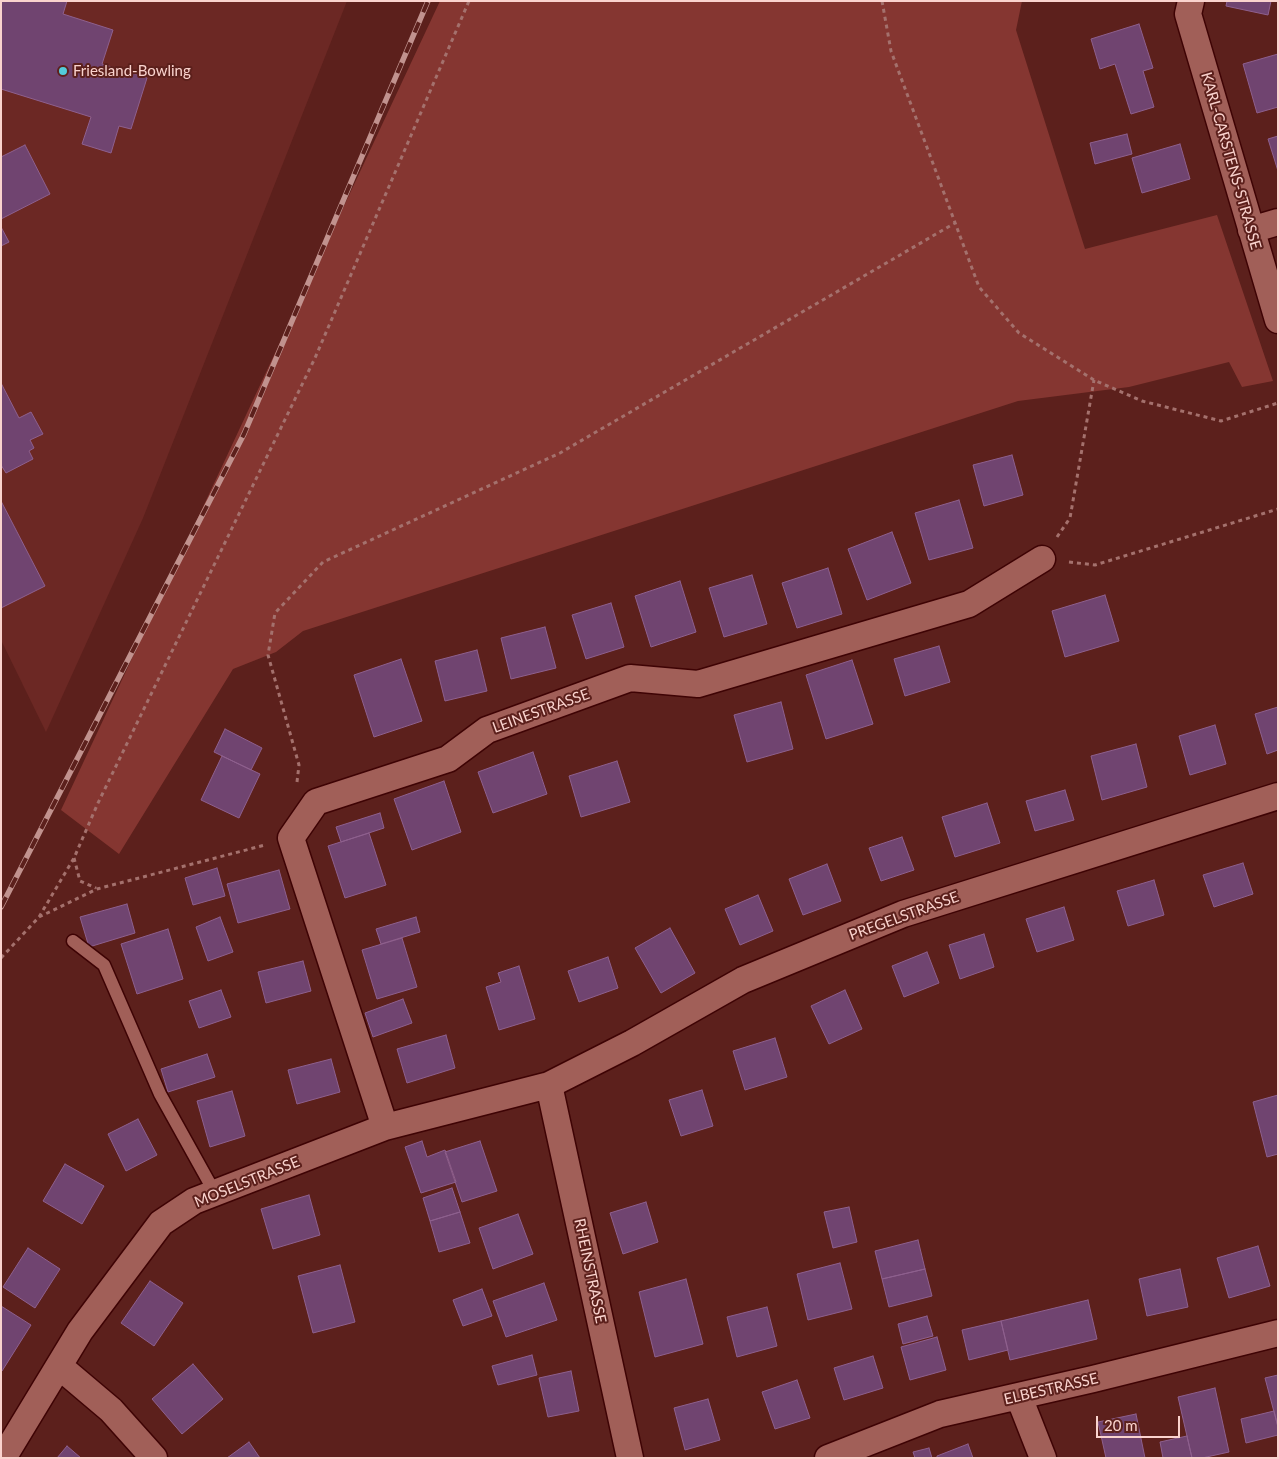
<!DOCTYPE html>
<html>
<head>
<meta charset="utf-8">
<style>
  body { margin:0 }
  #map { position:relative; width:1279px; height:1459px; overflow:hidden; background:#5c201c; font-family:Lato,sans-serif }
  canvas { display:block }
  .frame { position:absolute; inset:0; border:2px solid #fad3ce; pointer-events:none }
  .scale { position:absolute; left:1096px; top:1416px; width:84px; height:22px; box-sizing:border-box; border:2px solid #fad3ce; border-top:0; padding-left:6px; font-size:15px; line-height:18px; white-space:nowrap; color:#fad3ce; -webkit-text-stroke:4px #5c201c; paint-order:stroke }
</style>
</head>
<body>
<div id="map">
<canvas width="1279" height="1459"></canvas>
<div class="frame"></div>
<div class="scale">20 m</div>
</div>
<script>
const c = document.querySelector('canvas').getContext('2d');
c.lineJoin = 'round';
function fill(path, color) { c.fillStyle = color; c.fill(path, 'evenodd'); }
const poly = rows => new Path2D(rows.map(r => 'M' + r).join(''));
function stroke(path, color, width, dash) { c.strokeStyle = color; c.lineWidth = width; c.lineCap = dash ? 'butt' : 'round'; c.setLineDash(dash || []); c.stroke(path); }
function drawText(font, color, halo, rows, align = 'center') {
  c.font = font + ' Lato,sans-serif'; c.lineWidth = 4; c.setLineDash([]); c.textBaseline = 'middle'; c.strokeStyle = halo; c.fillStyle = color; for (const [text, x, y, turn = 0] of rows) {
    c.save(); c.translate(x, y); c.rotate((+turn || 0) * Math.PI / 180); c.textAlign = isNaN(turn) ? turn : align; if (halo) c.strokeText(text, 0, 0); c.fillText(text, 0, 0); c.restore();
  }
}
fill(poly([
  [1,1,347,1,143,518,46,732,1,640]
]), '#6c2824');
fill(poly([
  [440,1,1022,1,1016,30,1085,249,1217,215,1273,381,1242,387,1229,362,1129,387,1018,401,303,631,276,652,233,669,119,854,61,810]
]), '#853631');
const building = poly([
  [1,1,67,1,63,14,113,30,102,64,147,78,131,129,119,126,111,153,82,144,91,117,1,89,1,1],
  [1227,1,1271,1,1268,15,1226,6,1227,1],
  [1139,24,1153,68,1143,71,1154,107,1131,114,1115,64,1100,69,1091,39,1139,24],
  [1278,54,1278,107,1257,113,1243,64,1278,54],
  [1127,134,1132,154,1095,164,1090,143,1127,134],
  [1278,136,1278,171,1268,139,1278,136],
  [1180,144,1190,179,1142,193,1132,158,1180,144],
  [25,145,50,194,1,219,1,157,25,145],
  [1,227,9,242,1,246,1,227],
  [1,383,19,418,31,412,43,434,30,440,34,448,29,451,33,459,6,473,1,465,1,383],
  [1012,455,1023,495,984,506,973,465,1012,455],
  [959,500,973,548,929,560,915,513,959,500],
  [1,501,45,586,1,608,1,501],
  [892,532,911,583,867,600,848,549,892,532],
  [828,568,842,614,797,628,782,583,828,568],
  [752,575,767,624,724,637,709,588,752,575],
  [680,581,696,632,651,647,635,596,680,581],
  [1105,595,1119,641,1065,657,1052,611,1105,595],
  [611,603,624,647,586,659,572,615,611,603],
  [545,627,556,668,511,679,501,638,545,627],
  [939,646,950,682,905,696,894,659,939,646],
  [477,650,487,691,445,701,435,661,477,650],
  [401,659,422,721,374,737,354,675,401,659],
  [852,660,873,724,826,739,806,675,852,660],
  [781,702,793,749,747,762,734,715,781,702],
  [1278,707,1278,750,1267,754,1255,714,1278,707],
  [1215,725,1226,764,1190,775,1179,736,1215,725],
  [225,729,262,748,251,770,214,752,225,729],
  [1136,744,1147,787,1102,800,1091,756,1136,744],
  [533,752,547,794,493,813,478,772,533,752],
  [222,756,260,774,239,818,201,800,222,756],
  [617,761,630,802,581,817,569,776,617,761],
  [444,781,461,832,412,850,394,799,444,781],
  [1065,790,1074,820,1035,831,1026,801,1065,790],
  [987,803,1000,843,955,857,942,817,987,803],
  [380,813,384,828,341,842,336,827,380,813],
  [369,833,386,885,345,898,328,846,369,833],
  [902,837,914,870,881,881,869,848,902,837],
  [1243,863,1253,894,1214,907,1203,875,1243,863],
  [827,864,841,901,803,915,789,879,827,864],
  [217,868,225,896,193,905,185,878,217,868],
  [279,870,290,909,238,923,227,884,279,870],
  [1154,880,1164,915,1128,926,1117,891,1154,880],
  [758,895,773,931,740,945,725,909,758,895],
  [127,904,135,933,89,947,80,917,127,904],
  [1064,907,1074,940,1037,952,1026,919,1064,907],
  [220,917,233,952,208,961,196,927,220,917],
  [416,917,420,932,381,944,376,929,416,917],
  [670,928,695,973,661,993,635,948,670,928],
  [168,929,183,979,137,994,121,944,168,929],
  [984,934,994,967,960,979,949,945,984,934],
  [402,938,417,987,377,999,362,950,402,938],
  [927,952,939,983,904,997,892,966,927,952],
  [608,957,618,988,579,1002,568,971,608,957],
  [303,961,311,991,266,1003,258,972,303,961],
  [519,966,535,1019,499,1030,486,987,501,982,498,973,519,966],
  [221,990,231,1017,199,1028,189,1001,221,990],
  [845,990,862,1029,829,1044,811,1006,845,990],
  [403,999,412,1023,373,1037,365,1013,403,999],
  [446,1035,455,1068,407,1083,397,1049,446,1035],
  [775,1038,787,1077,745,1090,733,1051,775,1038],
  [207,1054,215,1077,168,1092,161,1069,207,1054],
  [331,1059,340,1092,297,1104,288,1070,331,1059],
  [702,1090,713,1126,681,1136,669,1100,702,1090],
  [232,1091,245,1136,210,1147,197,1101,232,1091],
  [1278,1095,1278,1154,1267,1157,1253,1102,1278,1095],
  [138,1119,157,1155,126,1171,108,1134,138,1119],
  [422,1141,427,1157,445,1150,456,1182,421,1193,405,1147,422,1141],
  [480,1141,497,1191,462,1202,445,1152,480,1141],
  [65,1164,104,1186,82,1224,43,1201,65,1164],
  [452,1188,460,1212,430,1221,423,1198,452,1188],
  [309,1195,320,1235,273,1249,261,1209,309,1195],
  [646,1202,658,1242,623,1254,610,1213,646,1202],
  [849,1207,857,1242,833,1248,824,1212,849,1207],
  [460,1212,470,1243,439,1252,430,1221,460,1212],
  [518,1214,533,1254,493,1269,479,1228,518,1214],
  [918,1240,925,1269,882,1279,875,1251,918,1240],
  [1258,1246,1270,1286,1229,1298,1217,1258,1258,1246],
  [28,1248,60,1269,35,1308,3,1287,28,1248],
  [840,1263,852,1309,808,1320,797,1274,840,1263],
  [340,1265,355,1322,313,1333,298,1276,340,1265],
  [925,1269,932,1296,889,1307,882,1279,925,1269],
  [1180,1269,1188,1307,1147,1316,1139,1279,1180,1269],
  [686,1279,703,1344,655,1357,639,1292,686,1279],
  [150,1281,183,1303,154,1346,121,1323,150,1281],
  [544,1283,557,1320,506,1337,493,1301,544,1283],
  [482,1289,492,1316,463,1326,453,1300,482,1289],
  [1088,1300,1097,1339,1010,1360,1001,1321,1088,1300],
  [1,1306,31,1325,2,1371,1,1371,1,1306],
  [767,1307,777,1346,737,1357,727,1317,767,1307],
  [927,1316,933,1336,903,1344,898,1324,927,1316],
  [1001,1321,1008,1350,969,1360,962,1330,1001,1321],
  [937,1337,946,1370,910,1380,901,1347,937,1337],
  [532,1355,537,1375,498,1385,492,1366,532,1355],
  [873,1356,883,1388,844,1400,834,1368,873,1356],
  [193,1364,223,1399,182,1434,152,1399,193,1364],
  [571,1371,579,1411,548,1417,539,1378,571,1371],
  [1278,1375,1278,1427,1265,1378,1278,1375],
  [797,1380,810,1418,775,1429,762,1392,797,1380],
  [1215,1388,1229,1452,1202,1458,1192,1458,1178,1397,1215,1388],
  [708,1399,720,1440,685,1450,674,1408,708,1399],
  [1274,1411,1278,1427,1278,1435,1246,1443,1241,1419,1274,1411],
  [1136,1414,1145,1458,1106,1458,1098,1422,1136,1414],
  [1187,1436,1192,1458,1163,1458,1160,1442,1187,1436],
  [249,1442,260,1458,227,1458,249,1442],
  [968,1444,973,1458,937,1458,937,1456,968,1444],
  [67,1446,81,1458,57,1458,67,1446],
  [929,1448,932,1458,915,1458,913,1452,929,1448]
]);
fill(building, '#704470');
stroke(building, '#8e608e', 1);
const lane = poly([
  [73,941,104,965,160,1094,215,1193]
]);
const street = poly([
  [1191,1,1188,14,1278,320],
  [1251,230,1278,222],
  [549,1085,630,1458],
  [385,1127,291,838,316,802,448,759,487,730,630,678,698,684,969,604,1042,559],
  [59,1366,111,1410,154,1458],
  [1019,1397,1043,1458],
  [3,1458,80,1331,161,1223,194,1201,385,1127,549,1085,632,1043,743,980,903,914,1278,796],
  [828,1458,940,1414,1093,1379,1278,1333]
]);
stroke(lane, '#3e0304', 15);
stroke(street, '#3e0304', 29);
stroke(poly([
  [882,1,891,51,979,287,1019,333,1094,380,1142,401,1221,421,1278,403],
  [1057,537,1070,518,1094,380],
  [1069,562,1095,565,1278,509],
  [297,782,299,765,268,655,275,613,323,562,560,453,955,223],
  [74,858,80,881,96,888],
  [39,917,97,889,265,845],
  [1,958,39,917,74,858,98,803,315,358,469,1]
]), '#a4716d', 3, [4, 4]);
stroke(lane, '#a15f58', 12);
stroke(street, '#a15f58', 26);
const rail = poly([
  [1,907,244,434,428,1]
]);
stroke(rail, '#c1928e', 5.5);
stroke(rail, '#5c201c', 4, [11]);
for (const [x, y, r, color] of [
  [63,71,5,"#53cbda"]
]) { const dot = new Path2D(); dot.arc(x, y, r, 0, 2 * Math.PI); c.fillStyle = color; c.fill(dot); stroke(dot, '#5c201c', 2); }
drawText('15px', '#fad3ce', '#5c201c', [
  ["Friesland-Bowling",73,71]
], 'left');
drawText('15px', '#fad3ce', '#5c201c', [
  ["KARL-CARSTENS-STRASSE",1231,161,74],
  ["LEINESTRASSE",541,711,-20],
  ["PREGELSTRASSE",904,916,-20],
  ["MOSELSTRASSE",247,1182,-22],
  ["RHEINSTRASSE",590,1271,78],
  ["ELBESTRASSE",1051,1389,-13]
]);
</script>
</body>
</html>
